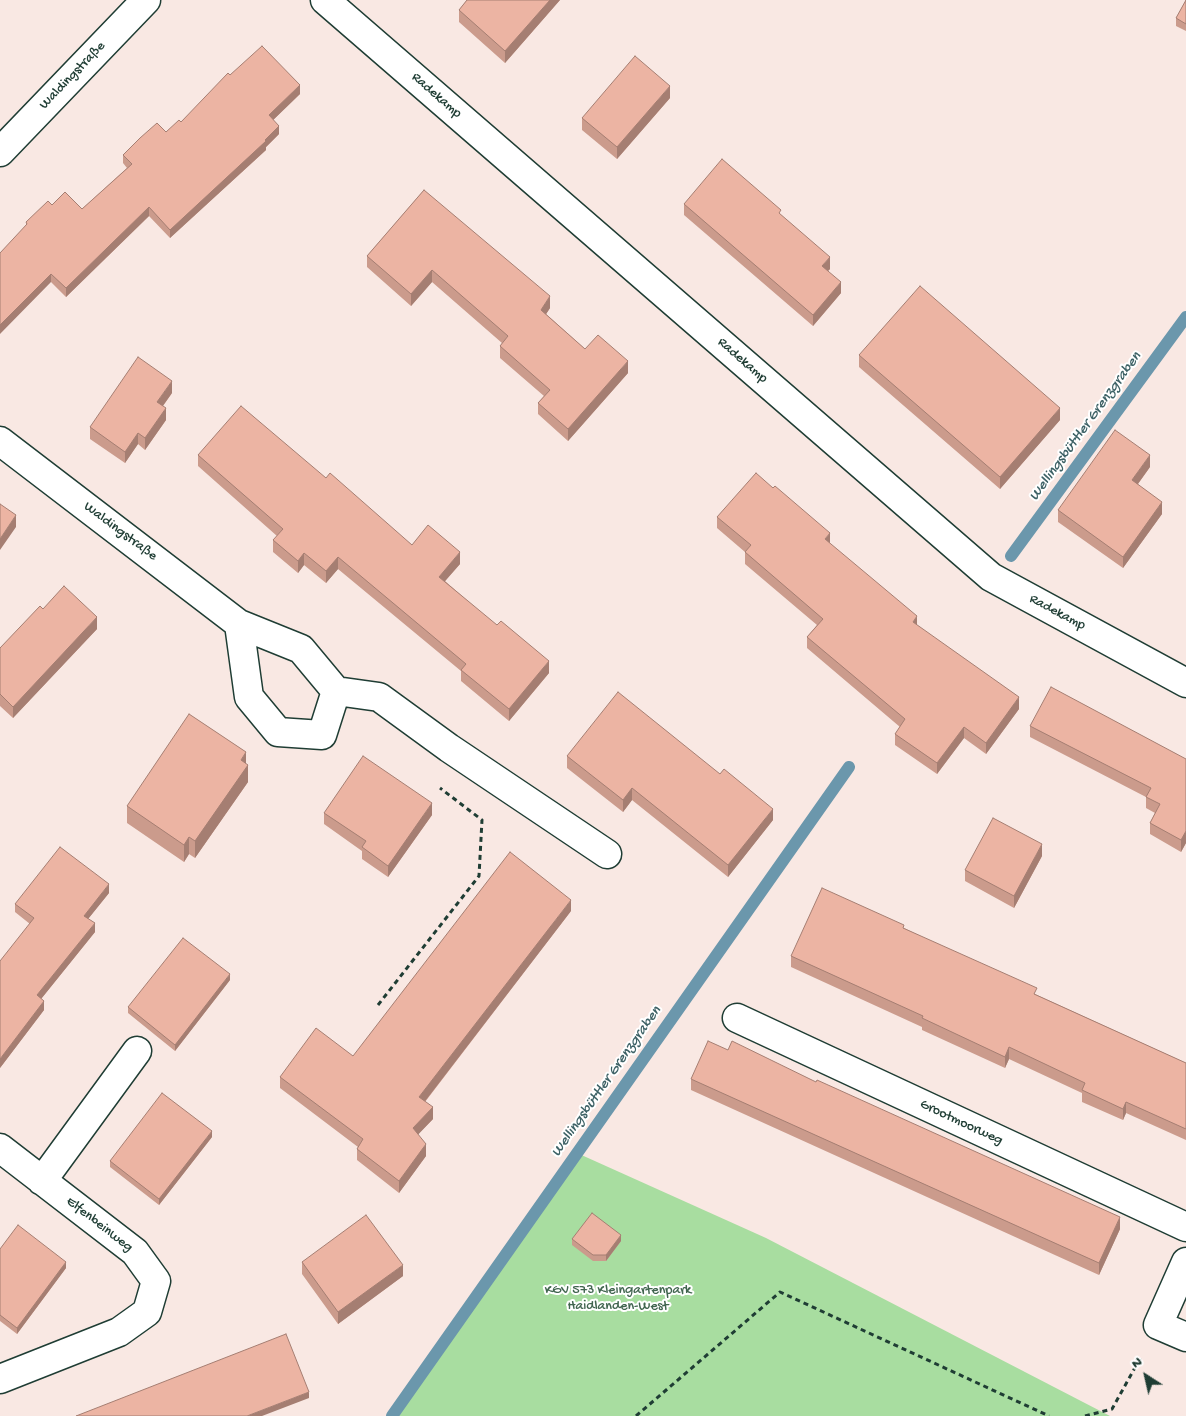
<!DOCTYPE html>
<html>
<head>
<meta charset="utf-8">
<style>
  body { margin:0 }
  #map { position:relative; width:1186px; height:1416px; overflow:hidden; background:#f9e8e3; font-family:"Gochi Hand",sans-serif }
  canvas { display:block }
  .north { position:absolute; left:1121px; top:1351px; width:50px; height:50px; -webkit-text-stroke:4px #fff; paint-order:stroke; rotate:325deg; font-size:14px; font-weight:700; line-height:20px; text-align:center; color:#1f3d34 }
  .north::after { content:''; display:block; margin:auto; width:18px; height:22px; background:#1f3d34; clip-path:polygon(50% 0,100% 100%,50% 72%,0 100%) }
</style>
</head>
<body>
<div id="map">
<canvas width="1186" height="1416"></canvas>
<div class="north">N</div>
</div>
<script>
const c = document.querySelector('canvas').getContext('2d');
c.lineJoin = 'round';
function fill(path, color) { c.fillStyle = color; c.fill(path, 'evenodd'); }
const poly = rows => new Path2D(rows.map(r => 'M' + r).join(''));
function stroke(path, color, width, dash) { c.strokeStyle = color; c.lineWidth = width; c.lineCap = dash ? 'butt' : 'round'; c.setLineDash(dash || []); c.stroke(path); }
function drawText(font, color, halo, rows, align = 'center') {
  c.font = font + ' "Gochi Hand",sans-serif'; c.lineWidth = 4; c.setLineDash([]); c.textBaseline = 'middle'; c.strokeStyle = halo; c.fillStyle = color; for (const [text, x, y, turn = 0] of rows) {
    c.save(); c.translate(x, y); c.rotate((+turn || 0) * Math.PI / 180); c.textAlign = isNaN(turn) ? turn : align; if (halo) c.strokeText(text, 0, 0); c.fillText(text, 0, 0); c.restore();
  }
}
fill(poly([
  [577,1153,766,1238,1110,1416,389,1416]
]), '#a8dda0');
stroke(poly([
  [1011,556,1186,317],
  [392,1416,849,767]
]), '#6b97ac', 12);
const minor = poly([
  [325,0,991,577,1186,683],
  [0,152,146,0],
  [0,441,239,624,301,649,336,691,322,735,278,732,249,697,239,624],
  [336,691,379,697,449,748,607,854],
  [737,1018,1186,1227],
  [0,1148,135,1252,156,1281,147,1312,119,1332,0,1379],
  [42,1181,137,1051],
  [1186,1262,1158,1325,1186,1337]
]);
stroke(minor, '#1f3d34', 31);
stroke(poly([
  [378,1005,479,876,482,820,440,788],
  [636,1416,780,1292,1049,1416],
  [1085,1416,1112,1409,1142,1355]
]), '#1f3d34', 3, [5, 4]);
stroke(minor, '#fff', 28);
fill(poly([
  [467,0,560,0,505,63,459,22,459,10],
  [1186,0,1186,31,1176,26,1176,18],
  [230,75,300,94,273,120,279,134,266,147,266,150,170,238,149,216,66,297,51,282,26,225,26,222,52,205,82,209,127,168,123,163,123,155,166,132,181,122],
  [670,98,617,159,582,130,582,118],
  [424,190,550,308,546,314,585,349,628,373,568,441,538,414,538,403,544,396,500,358,500,346,502,343,432,282,411,306,367,267,367,256],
  [684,204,781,215,830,269,828,271,841,293,813,326,684,215],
  [859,355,1060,420,1000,489,859,367],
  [172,393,163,406,166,420,145,450,138,444,125,463,90,439,90,427],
  [198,455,326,478,412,545,460,564,445,581,549,673,509,721,461,681,461,671,338,569,326,583,304,565,298,573,273,552,273,540,277,536,198,466],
  [1150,467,1138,484,1162,514,1123,568,1058,522,1058,510],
  [717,517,830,544,917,625,1019,709,986,754,964,738,937,774,895,745,895,734,900,727,807,648,807,637,817,625,745,564,745,552,717,528],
  [43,609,97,629,13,718,0,706,0,648],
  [1030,726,1186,759,1186,843,1181,852,1150,834,1150,823,1155,813,1146,808,1146,797,1030,737],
  [567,756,773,820,728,877,632,800,623,812,567,768],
  [246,764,248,782,195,858,189,854,184,862,127,823,127,806],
  [324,813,432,815,388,877,362,859,362,851,324,824],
  [1042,856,1014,908,965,881,965,870],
  [109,893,88,919,95,932,41,999,44,1010,0,1068,30,924,15,912,15,904],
  [571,911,425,1102,433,1119,418,1134,426,1156,399,1193,357,1160,357,1149,358,1147,280,1088,280,1077,353,1056],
  [904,928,1037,995,1186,1063,1186,1140,1126,1113,1123,1120,1082,1102,1082,1093,1009,1059,1005,1068,922,1030,922,1027,791,967,791,956],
  [230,980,175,1051,128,1013,128,1007],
  [691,1079,1120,1229,1099,1275,691,1090],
  [212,1137,159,1205,110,1167,110,1161],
  [572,1239,621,1241,606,1261,593,1261,572,1245],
  [0,1249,66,1268,17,1334,0,1321],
  [302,1262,403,1276,338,1324,302,1274]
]), '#cb9b8c');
fill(poly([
  [550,0,560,0,505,63,505,51],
  [300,85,300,94,269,124,269,115],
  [670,86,670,98,617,159,617,147],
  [279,126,279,134,266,147,266,150,170,238,170,230],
  [149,207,149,216,66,297,66,288],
  [830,257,830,269,822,277,822,266],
  [432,270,432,282,411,306,411,294],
  [51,274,51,282,0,334,0,325],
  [841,282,841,293,813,326,813,315],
  [550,296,550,308,541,322,541,310],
  [628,361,628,373,568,441,568,429],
  [172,381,172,393,157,414,157,402],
  [166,408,166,420,145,450,145,438],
  [1060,408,1060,420,1000,489,1000,477],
  [138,433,138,444,125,463,125,452],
  [1150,455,1150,467,1132,492,1132,480],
  [1162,502,1162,514,1123,568,1123,557],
  [16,515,16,527,0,550,0,539],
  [830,533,830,545,825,539],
  [460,552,460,564,439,588,439,577],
  [304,553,304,565,298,573,298,561],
  [338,557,338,569,326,583,326,571],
  [917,616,917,628,913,622],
  [97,617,97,629,13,718,13,707],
  [549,661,549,673,509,721,509,709],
  [1019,697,1019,709,986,754,986,743],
  [964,727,964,738,937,774,937,763],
  [246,752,246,767,248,765,248,782,195,858,195,841,241,760],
  [632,788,632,800,623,812,623,800],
  [432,803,432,815,388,877,388,866],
  [773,809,773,820,728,877,728,865],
  [1186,831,1186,843,1181,852,1181,840],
  [189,837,189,854,184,862,184,845],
  [1042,844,1042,856,1014,908,1014,896],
  [109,884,109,893,84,924,84,916],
  [571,900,571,911,419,1109,419,1097],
  [95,923,95,932,37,1004,37,995],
  [230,974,230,980,175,1051,175,1045],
  [44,1001,44,1010,0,1068,0,1059],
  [1009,1047,1009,1059,1005,1068,1005,1057],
  [1126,1102,1126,1113,1123,1120,1123,1109],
  [433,1107,433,1119,413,1140,413,1128],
  [212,1131,212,1137,159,1205,159,1199],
  [426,1144,426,1156,399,1193,399,1181],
  [1120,1217,1120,1229,1099,1275,1099,1263],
  [621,1235,621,1241,606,1261,606,1255],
  [66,1262,66,1268,17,1334,17,1328],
  [403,1265,403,1276,338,1324,338,1312],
  [309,1392,309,1398,262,1416,247,1416]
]), '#a57e72');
const building = poly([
  [467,0,550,0,505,51,459,10,467,0],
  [1186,0,1186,24,1176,18,1186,0],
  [262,46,300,85,269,115,279,126,265,140,266,141,170,230,149,207,66,288,51,274,0,325,0,253,27,224,26,222,48,201,52,205,65,192,82,209,132,164,123,155,140,138,157,123,166,132,179,120,181,122,228,73,230,75,262,46],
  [635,56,670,86,617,147,582,118,635,56],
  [722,159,781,210,779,213,830,257,822,266,841,282,813,315,684,204,722,159],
  [424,190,550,296,541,310,585,349,598,335,628,361,568,429,538,403,550,390,500,346,508,336,432,270,411,294,367,256,424,190],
  [920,286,1060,408,1000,477,859,355,920,286],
  [138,357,172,381,157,402,166,408,145,438,138,433,125,452,90,427,138,357],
  [241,406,326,478,330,473,412,545,428,525,460,552,439,577,497,625,501,621,549,661,509,709,461,670,466,664,338,557,326,571,304,553,298,561,273,540,283,529,198,455,241,406],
  [1115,430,1150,455,1132,480,1162,502,1123,557,1058,510,1115,430],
  [756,473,773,488,775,486,830,533,825,539,917,616,913,622,1019,697,986,743,964,727,937,763,895,734,905,719,807,637,823,619,745,552,751,545,717,517,756,473],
  [0,504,16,515,0,539,0,504],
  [64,586,97,617,13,707,0,694,0,648,40,606,43,609,64,586],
  [1051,687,1186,759,1186,831,1181,840,1150,823,1160,804,1146,797,1151,788,1030,726,1051,687],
  [618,692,720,774,724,769,773,809,728,865,632,788,623,800,567,756,618,692],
  [189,714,246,752,241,760,248,765,195,841,189,837,184,845,127,806,189,714],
  [363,756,432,803,388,866,362,847,366,841,324,813,363,756],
  [993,818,1042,844,1014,896,965,870,993,818],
  [60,847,109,884,84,916,95,923,37,995,44,1001,0,1059,0,961,34,918,15,904,60,847],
  [510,852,571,900,419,1097,433,1107,413,1128,426,1144,399,1181,357,1149,363,1139,280,1077,316,1028,353,1056,510,852],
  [822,888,904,925,903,928,1037,988,1034,994,1186,1063,1186,1129,1126,1102,1123,1109,1082,1090,1085,1083,1009,1047,1005,1057,922,1018,923,1016,791,956,822,888],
  [183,938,230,974,175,1045,128,1007,183,938],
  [708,1041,728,1050,732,1041,816,1082,817,1080,1120,1217,1099,1263,691,1079,708,1041],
  [162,1093,212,1131,159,1199,110,1161,162,1093],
  [592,1213,621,1235,606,1255,593,1255,572,1239,592,1213],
  [366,1215,403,1265,338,1312,302,1262,366,1215],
  [18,1225,66,1262,17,1328,0,1315,0,1249,18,1225],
  [286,1334,309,1392,247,1416,76,1416,286,1334]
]);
fill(building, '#ecb4a3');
stroke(building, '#a57e72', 1);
drawText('14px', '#1f3d34', '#fff', [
  ["Waldingstraße",73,76,-46],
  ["Radekamp",436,96,41],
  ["Radekamp",742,361,41],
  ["Waldingstraße",120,532,37],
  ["Radekamp",1057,613,28],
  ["Grootmoorweg",961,1123,25],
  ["Elfenbeinweg",99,1225,38]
]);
drawText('14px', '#41654f', '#fff', [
  ["KGV 573 Kleingartenpark",618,1291],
  ["Haidlanden-West",618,1307]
]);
drawText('italic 15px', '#3e6266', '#fff', [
  ["Wellingsbüttler Grenzgraben",1086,427,-54],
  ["Wellingsbüttler Grenzgraben",607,1082,-55]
]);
</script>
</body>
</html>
